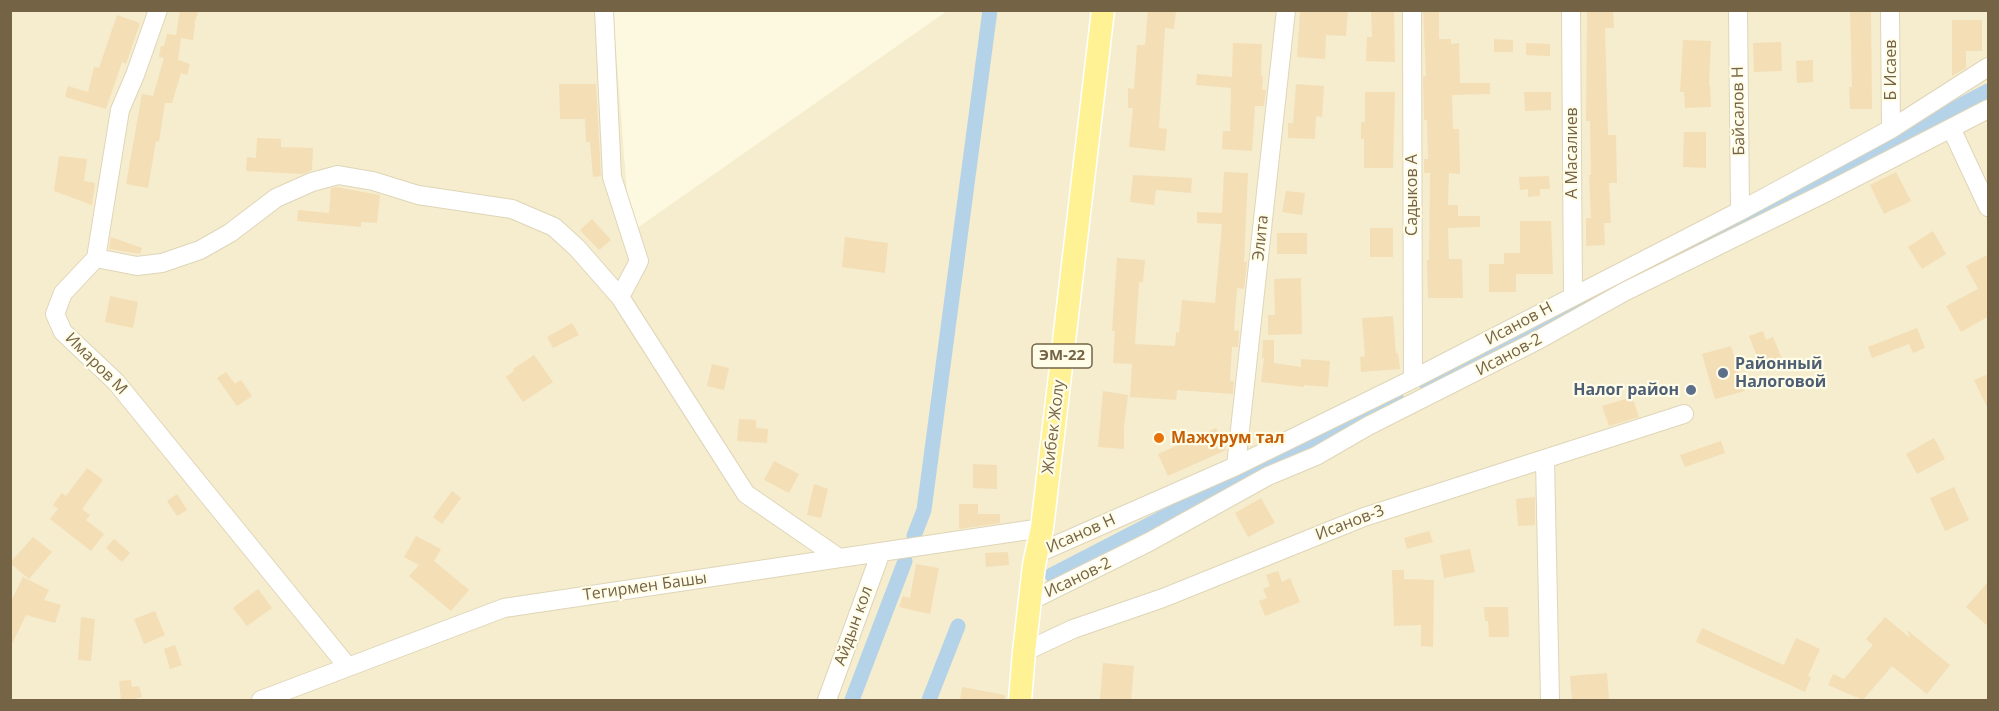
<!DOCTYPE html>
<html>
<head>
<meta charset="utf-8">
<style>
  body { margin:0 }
  #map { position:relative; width:1999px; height:711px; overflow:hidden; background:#fdf9e0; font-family:"Open Sans",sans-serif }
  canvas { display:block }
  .frame { position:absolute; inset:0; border:12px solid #756346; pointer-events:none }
</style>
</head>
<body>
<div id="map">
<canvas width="1999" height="711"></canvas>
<div class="frame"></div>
</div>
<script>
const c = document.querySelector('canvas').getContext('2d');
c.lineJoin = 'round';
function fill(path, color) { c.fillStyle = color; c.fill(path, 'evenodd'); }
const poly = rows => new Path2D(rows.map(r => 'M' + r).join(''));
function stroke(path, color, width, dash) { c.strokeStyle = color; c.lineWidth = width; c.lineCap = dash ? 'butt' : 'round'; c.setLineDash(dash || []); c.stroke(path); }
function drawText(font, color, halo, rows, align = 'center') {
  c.font = font + ' "Open Sans",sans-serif'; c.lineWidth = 4.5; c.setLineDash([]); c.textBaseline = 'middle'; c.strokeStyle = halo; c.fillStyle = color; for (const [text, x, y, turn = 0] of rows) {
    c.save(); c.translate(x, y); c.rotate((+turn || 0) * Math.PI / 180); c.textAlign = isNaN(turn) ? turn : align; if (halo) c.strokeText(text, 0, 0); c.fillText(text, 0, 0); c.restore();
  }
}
fill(poly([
  [10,11,613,11,630,233,947,11,1988,11,1988,700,11,700]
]), '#f5edce');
stroke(poly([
  [1643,273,1988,91],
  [1425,382,1619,286],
  [914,536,924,510,990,10],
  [1052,575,1396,397],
  [852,700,905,561],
  [929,700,958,626]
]), '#b4d3e8', 15);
fill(poly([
  [180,10,199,10,194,24,195,24,193,40,181,38,178,60,190,64,187,75,181,73,172,103,165,103,159,142,156,141,148,188,126,184,142,94,153,96,164,58,159,57,161,46,164,46,167,34,176,35],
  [1148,10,1176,10,1174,29,1165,28,1159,128,1167,129,1165,151,1129,147,1133,108,1128,108,1128,88,1134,89,1137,45,1145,45],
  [1300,10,1348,10,1346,36,1326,35,1325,59,1297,57],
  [1371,10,1394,10,1395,62,1366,61,1367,37,1372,37],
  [1423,10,1439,10,1439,39,1451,39,1451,44,1459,43,1460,83,1490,83,1490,94,1452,95,1453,129,1459,129,1460,174,1449,173,1448,205,1458,205,1458,216,1480,216,1480,227,1448,228,1449,259,1462,259,1463,298,1428,298,1427,260,1429,260,1430,173,1424,173,1424,159,1428,159,1427,120,1424,120,1423,76,1426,76],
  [1587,10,1613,10,1614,28,1605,28,1608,135,1616,135,1617,183,1609,183,1611,223,1604,223,1605,245,1586,246,1586,218,1591,218,1589,175,1591,175,1590,121,1586,121],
  [1850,10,1871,10,1872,109,1850,109,1849,87,1852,87],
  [117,15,140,23,126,64,122,62,106,109,65,97,68,86,88,92,94,67,99,68],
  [1952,20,1982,20,1982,51,1966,51,1966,68,1952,76],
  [1494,39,1513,40,1513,52,1494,52],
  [1683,40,1711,41,1709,85,1710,85,1711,107,1685,108,1684,92,1680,92],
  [1781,42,1782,71,1754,72,1753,43],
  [1233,43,1262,44,1261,75,1263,76,1262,90,1266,90,1264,106,1255,106,1252,151,1222,149,1223,131,1230,131,1231,88,1196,85,1197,74,1232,77],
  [1526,43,1550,44,1550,56,1526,55],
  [1813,60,1813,82,1797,83,1796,61],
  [559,84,596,84,601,176,593,177,590,142,586,142,585,119,560,119],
  [1296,84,1324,86,1322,117,1316,116,1315,139,1288,138,1288,123,1293,123],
  [1365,92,1395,92,1393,168,1364,168,1364,139,1361,139,1361,122,1365,122],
  [1524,92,1551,92,1551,110,1525,111],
  [1684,132,1706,132,1706,168,1683,167],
  [257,138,281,139,281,147,313,148,312,170,303,174,246,171,247,157,256,158],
  [59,156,87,159,84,181,95,183,92,205,54,191],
  [1224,172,1248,173,1244,262,1247,262,1244,289,1237,288,1234,330,1239,331,1238,347,1232,347,1230,381,1234,381,1233,394,1177,390,1176,400,1130,397,1132,364,1113,363,1115,331,1112,331,1117,258,1145,260,1143,282,1139,282,1135,344,1175,346,1176,332,1179,333,1182,300,1215,303,1222,224,1197,223,1197,212,1222,213],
  [1896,172,1911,201,1884,214,1870,185],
  [1133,175,1192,178,1191,193,1156,190,1154,205,1130,202],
  [1549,176,1550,189,1540,189,1540,196,1528,197,1528,189,1520,190,1519,177],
  [336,187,380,195,377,223,361,222,361,227,297,221,298,210,329,213,331,188],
  [1286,191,1305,193,1302,215,1282,212],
  [592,219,611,240,599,250,580,230],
  [1520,221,1551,221,1553,274,1516,274,1516,292,1489,292,1489,264,1504,264,1504,253,1520,253],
  [1370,228,1393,228,1393,257,1370,257],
  [1933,231,1946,254,1922,269,1908,247],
  [1277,233,1307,233,1307,254,1277,254],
  [111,237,142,248,140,254,109,249],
  [845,237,888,243,885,273,842,267],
  [1989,254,1989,316,1961,332,1946,306,1978,289,1966,266],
  [1301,278,1302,334,1268,335,1268,315,1275,315,1274,279],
  [110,296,138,302,133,328,105,322],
  [1393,316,1396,353,1398,353,1400,369,1361,372,1360,357,1365,356,1362,318],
  [572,323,579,335,553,348,547,337],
  [1917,328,1925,348,1913,353,1909,344,1872,358,1868,347],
  [1763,331,1766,340,1773,337,1783,361,1762,369,1749,336],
  [1263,340,1274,340,1274,363,1301,367,1301,359,1330,361,1328,387,1304,385,1304,387,1261,382,1264,358,1262,358],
  [1731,346,1745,391,1715,399,1702,354],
  [534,355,553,382,523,402,506,377,514,371,513,369],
  [712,364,729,368,724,390,707,386],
  [226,372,235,384,241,380,252,396,237,406,217,378],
  [1989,374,1989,411,1974,380],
  [1103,391,1128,395,1124,427,1124,449,1098,447],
  [1632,397,1639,417,1609,426,1602,406],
  [739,419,756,420,756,428,768,429,767,443,737,441],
  [1216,428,1226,450,1168,476,1158,454],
  [1934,438,1945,459,1917,474,1906,454],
  [1721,441,1725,453,1685,467,1680,455],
  [774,461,799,474,789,493,764,480],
  [973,464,997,465,997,489,973,488],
  [87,468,103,480,82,509,90,515,86,520,104,534,91,551,50,519,58,509,53,505,62,493,66,496],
  [814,484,828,489,821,518,807,515],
  [1954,487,1969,520,1945,531,1930,498],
  [452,491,461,498,442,524,433,517],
  [177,494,187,510,177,516,167,501],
  [1535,497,1535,525,1518,526,1516,499],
  [1261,498,1275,523,1248,537,1235,513],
  [959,504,978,504,978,514,1000,514,1000,523,959,529],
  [1429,531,1433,542,1407,549,1404,538],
  [416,536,441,549,434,561,469,590,451,611,409,576,419,565,404,557],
  [33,537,52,552,29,579,10,563],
  [114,539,130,553,122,562,106,548],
  [1470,549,1475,572,1444,578,1440,555],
  [1008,552,1009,565,986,567,985,553],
  [916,564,939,568,930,614,899,607,903,596,910,598],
  [1392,570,1404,570,1404,579,1434,580,1433,647,1421,646,1421,625,1394,626],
  [1278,571,1282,582,1290,578,1300,602,1265,616,1259,601,1267,598,1263,589,1270,586,1266,575],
  [23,577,49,590,44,600,61,605,55,623,26,615,10,648,10,603],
  [1989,581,1989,627,1966,607],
  [258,589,272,608,247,626,233,608],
  [1484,607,1508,607,1509,637,1489,637,1488,621,1485,621],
  [155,611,165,635,144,644,134,619],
  [81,617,95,619,91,661,78,660],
  [1885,617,1910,638,1907,630,1950,665,1927,694,1892,666,1863,700,1828,685,1833,674,1844,679,1873,645,1866,639],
  [1702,628,1784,665,1796,638,1820,649,1808,676,1811,677,1805,692,1696,642],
  [175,645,182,665,170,669,164,649],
  [1103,663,1134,666,1131,700,1100,700],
  [1607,673,1609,699,1572,700,1570,676],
  [131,680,132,687,139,686,142,697,133,699,133,700,121,700,119,681],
  [962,687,1005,695,1005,700,960,700]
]), '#f4deb6');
const minor = poly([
  [158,10,135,75,120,110,96,258,63,293,55,314,63,332,116,382,348,667],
  [604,10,612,177,639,261,620,297],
  [1412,10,1413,379],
  [1571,10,1573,296],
  [1738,10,1740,211],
  [1890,10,1891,129],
  [1951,128,1988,207],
  [96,258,137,266,162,263,200,250,230,233,276,198,312,182,338,175,373,181,418,195,512,209,554,227,577,248,620,297,746,494,839,558],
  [1545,460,1550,700],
  [1236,466,1286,10],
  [1036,554,1236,466,1413,379,1740,211,1891,129,1988,67],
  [1030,601,1149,542,1268,476,1316,456,1368,426,1540,339,1624,292,1827,192,1988,109],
  [1024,652,1073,629,1163,598,1364,517,1684,414],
  [261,700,504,608,1042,528],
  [827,700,881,552]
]);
const major = poly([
  [1020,700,1024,652,1034,565,1042,528,1103,10]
]);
stroke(minor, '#dfd5b8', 20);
stroke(major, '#fff', 25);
stroke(minor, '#fff', 18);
stroke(major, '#fff295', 22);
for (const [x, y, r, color] of [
  [1723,373,6,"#5c6f8a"],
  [1691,390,6,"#5c6f8a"],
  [1159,438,6,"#e8710a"]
]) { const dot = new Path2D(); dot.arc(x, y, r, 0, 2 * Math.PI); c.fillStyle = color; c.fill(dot); stroke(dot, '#fffce7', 2); }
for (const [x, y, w] of [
  [1062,356,60]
]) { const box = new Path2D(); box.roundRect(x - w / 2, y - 12, w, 24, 4.5); c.fillStyle = '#fffce7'; c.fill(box); stroke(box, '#756346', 1.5); }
drawText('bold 15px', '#756346', null, [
  ["ЭМ-22",1062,356]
]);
drawText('16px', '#756346', '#fffce7', [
  ["Б Исаев",1891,70,-90],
  ["Байсалов Н",1739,111,-91],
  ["А Масалиев",1572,153,-90],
  ["Садыков А",1412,195,-90],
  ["Элита",1261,238,-84],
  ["Исанов Н",1519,324,-28],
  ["Исанов-2",1509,355,-28],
  ["Имаров М",96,364,45],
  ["Жибек Жолу",1054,427,-83],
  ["Исанов-3",1350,523,-21],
  ["Исанов Н",1081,534,-24],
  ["Исанов-2",1078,578,-26],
  ["Тегирмен Башы",645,587,-8],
  ["Айдын кол",854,626,-70]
]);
drawText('bold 16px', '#4e5e75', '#fffce7', [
  ["Районный",1735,364],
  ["Налоговой",1735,382],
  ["Налог район",1679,390,"right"]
], 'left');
drawText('bold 16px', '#c56008', '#fffce7', [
  ["Мажурум тал",1171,438]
], 'left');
</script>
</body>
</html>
